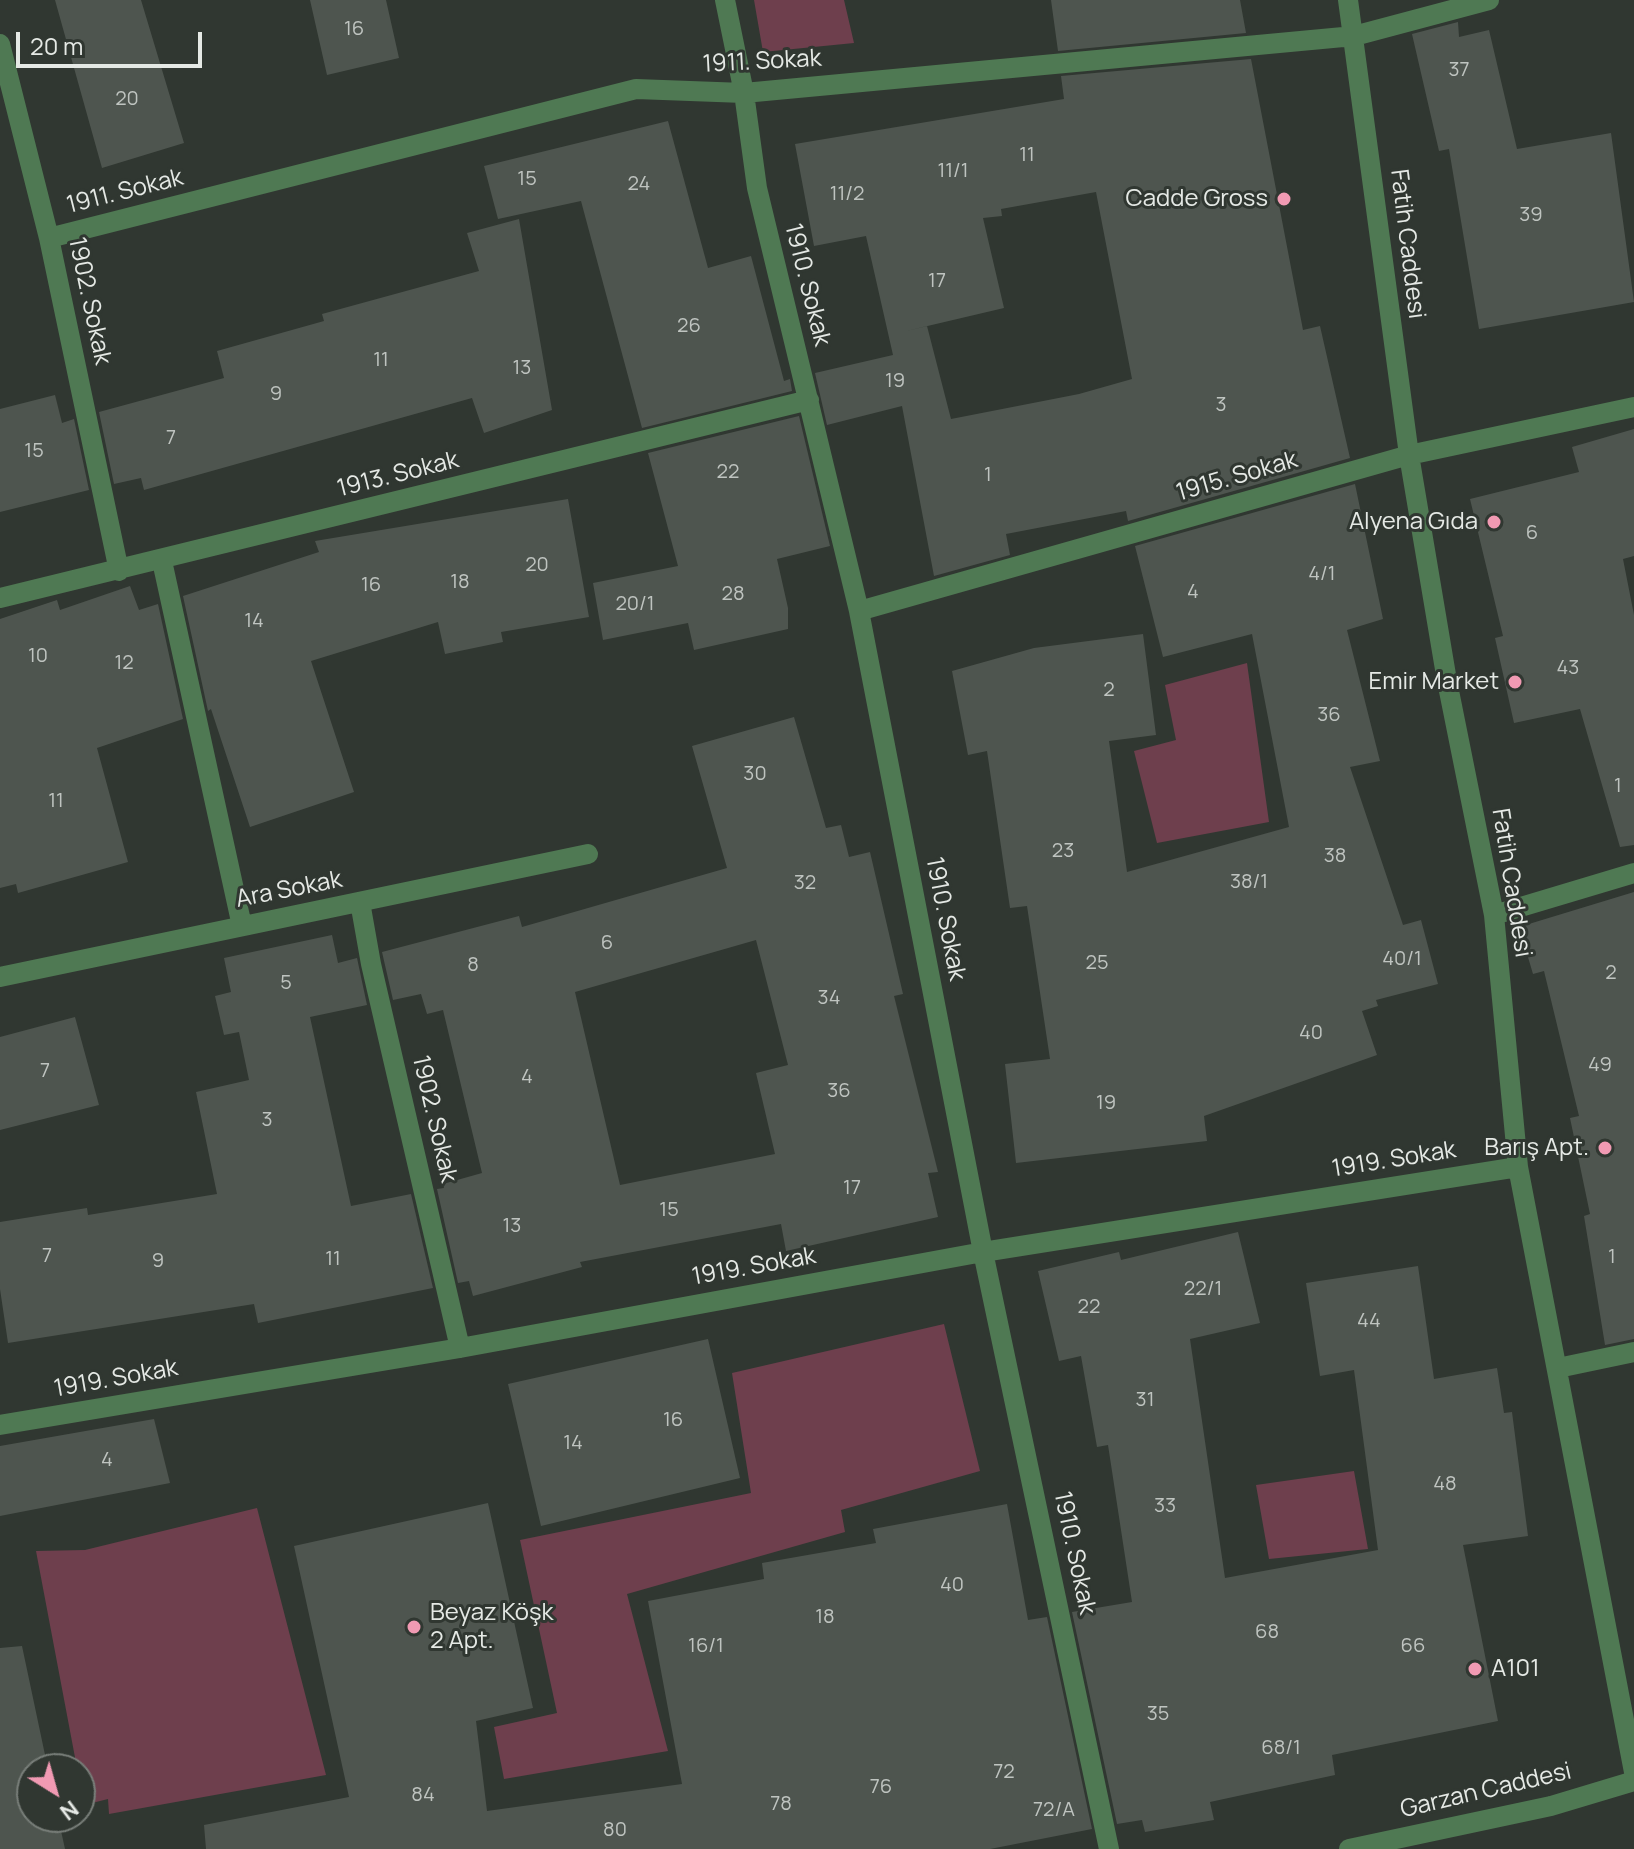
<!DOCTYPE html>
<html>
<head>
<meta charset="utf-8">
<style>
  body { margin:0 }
  #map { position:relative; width:1634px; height:1849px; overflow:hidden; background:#303731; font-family:Manrope,sans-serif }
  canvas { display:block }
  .north { position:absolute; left:16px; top:1753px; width:80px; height:80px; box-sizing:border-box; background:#303731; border:2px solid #787e79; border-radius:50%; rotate:143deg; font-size:22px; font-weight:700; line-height:32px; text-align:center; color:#e5e9e5 }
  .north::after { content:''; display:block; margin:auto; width:28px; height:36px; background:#f19ab3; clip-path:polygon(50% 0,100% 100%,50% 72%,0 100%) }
  .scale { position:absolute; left:16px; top:32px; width:186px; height:36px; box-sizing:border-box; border:4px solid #e5e9e5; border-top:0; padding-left:10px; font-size:24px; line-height:28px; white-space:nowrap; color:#e5e9e5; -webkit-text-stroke:6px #303731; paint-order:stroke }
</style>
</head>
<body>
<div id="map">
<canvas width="1634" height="1849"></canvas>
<div class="north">N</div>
<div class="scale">20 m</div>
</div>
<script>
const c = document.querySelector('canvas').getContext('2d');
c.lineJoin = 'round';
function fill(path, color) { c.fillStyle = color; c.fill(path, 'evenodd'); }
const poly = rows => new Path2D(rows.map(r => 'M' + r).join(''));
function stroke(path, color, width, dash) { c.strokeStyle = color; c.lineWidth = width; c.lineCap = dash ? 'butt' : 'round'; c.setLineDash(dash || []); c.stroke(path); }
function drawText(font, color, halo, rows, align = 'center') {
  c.font = font + ' Manrope,sans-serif'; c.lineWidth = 6; c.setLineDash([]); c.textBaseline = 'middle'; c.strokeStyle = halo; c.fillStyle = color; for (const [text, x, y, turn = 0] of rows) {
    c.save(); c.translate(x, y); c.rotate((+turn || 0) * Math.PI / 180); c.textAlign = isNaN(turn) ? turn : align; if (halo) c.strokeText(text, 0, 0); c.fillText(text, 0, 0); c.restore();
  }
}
fill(poly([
  [754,0,844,0,854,43,763,52],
  [1247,663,1269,822,1157,843,1134,751,1176,740,1165,685],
  [944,1324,980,1471,841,1510,845,1532,627,1594,668,1751,504,1779,494,1727,557,1713,520,1540,751,1493,732,1373],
  [1354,1471,1368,1549,1269,1559,1256,1485],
  [257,1508,326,1775,109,1814,108,1799,84,1805,36,1551,85,1550]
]), '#6e3f4d');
fill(poly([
  [55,0,141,0,184,143,102,168],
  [310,0,386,0,399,58,327,75],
  [1051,0,1240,0,1246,33,1058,51],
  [1458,22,1459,37,1489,30,1517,149,1611,133,1634,302,1479,329,1449,149,1439,151,1412,34],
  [1251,59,1303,330,1320,326,1350,458,1128,521,1126,511,1006,534,1010,555,934,576,902,406,827,425,815,373,893,355,866,236,814,246,795,144,1064,99,1061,76],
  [1096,192,1132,379,1079,394,951,419,927,326,902,332,1004,308,983,218,1002,216,1001,209],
  [668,121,708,268,751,256,784,381,790,379,792,391,642,428,581,201,498,219,484,166],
  [519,219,552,410,484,433,472,398,144,490,141,478,114,484,99,412,224,378,217,351,324,321,322,314,479,271,467,233],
  [55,395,62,423,74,419,89,490,0,512,0,409],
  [799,416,830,546,777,559,788,608,788,629,694,650,688,623,603,640,593,583,678,566,648,453],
  [1634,429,1634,556,1623,559,1634,615,1634,845,1620,847,1580,709,1514,723,1495,638,1503,636,1470,499,1579,472,1572,447],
  [1355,484,1383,619,1347,630,1380,761,1350,767,1403,925,1421,920,1438,984,1376,1000,1378,1006,1362,1011,1377,1055,1204,1116,1207,1141,1016,1163,1005,1064,1050,1059,1027,906,1010,908,987,751,968,755,952,671,1034,648,1143,634,1156,735,1109,741,1127,872,1289,827,1252,634,1163,657,1135,546],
  [568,499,589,617,501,632,503,642,445,654,438,622,311,661,354,792,250,827,211,709,208,711,183,596,319,552,315,541],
  [130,586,139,610,158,604,183,719,97,748,128,862,18,893,16,884,0,888,0,619,57,600,60,610],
  [794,717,826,828,841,825,849,857,870,852,903,994,894,996,938,1172,928,1173,938,1217,786,1251,781,1224,580,1262,582,1267,473,1296,469,1281,458,1283,437,1189,444,1188,443,1184,482,1173,443,1010,427,1014,421,994,393,1000,382,952,519,916,522,927,727,868,692,746],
  [756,940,788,1065,756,1073,775,1154,620,1185,575,992],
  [1634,892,1634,1339,1605,1345,1584,1216,1590,1214,1570,1118,1579,1116,1544,971,1533,974,1519,927],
  [332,935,338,963,357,958,367,1005,310,1017,351,1206,411,1194,433,1288,258,1323,254,1304,8,1343,0,1289,0,1222,87,1208,88,1215,217,1194,196,1092,249,1080,239,1032,224,1035,215,996,231,992,224,958],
  [75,1017,99,1105,0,1130,0,1037],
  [1238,1232,1260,1323,1190,1339,1225,1578,1378,1550,1354,1370,1320,1376,1306,1283,1418,1266,1434,1379,1497,1368,1504,1413,1512,1412,1528,1536,1463,1545,1498,1721,1332,1755,1335,1775,1210,1802,1214,1820,1145,1832,1142,1820,1117,1824,1072,1612,1132,1602,1108,1445,1097,1447,1081,1356,1059,1361,1038,1271,1119,1252,1121,1260],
  [708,1339,740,1478,541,1526,508,1384],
  [154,1419,170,1483,0,1516,0,1446],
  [488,1503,533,1708,476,1721,487,1811,682,1784,648,1601,764,1579,762,1563,876,1543,873,1529,1007,1504,1028,1620,1047,1617,1092,1829,990,1849,206,1849,204,1825,349,1797,294,1546],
  [22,1646,48,1769,32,1769,32,1817,58,1817,65,1849,0,1849,0,1648]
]), '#4e554f');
stroke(poly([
  [725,0,744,93,757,188,859,611,983,1252,1109,1849],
  [1348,0,1409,455,1447,681,1494,915,1518,1167,1634,1772],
  [0,44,49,238,119,571],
  [49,238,636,89,744,93,1354,36,1489,0],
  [162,561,242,926],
  [0,598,809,400],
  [859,611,1409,455,1634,407],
  [360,902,371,964,460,1348],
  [1494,915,1634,873],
  [0,977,588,854],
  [1558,1368,1634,1352],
  [0,1425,460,1348,983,1252,1518,1167],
  [1349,1849,1551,1806,1634,1781]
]), '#4f7953', 20);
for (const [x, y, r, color] of [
  [1284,199,8,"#f19ab3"],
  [1494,522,8,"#f19ab3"],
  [1515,682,8,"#f19ab3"],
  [1605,1148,8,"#f19ab3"],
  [414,1627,8,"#f19ab3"],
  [1475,1669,8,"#f19ab3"]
]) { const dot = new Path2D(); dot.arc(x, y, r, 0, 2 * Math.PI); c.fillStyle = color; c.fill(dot); stroke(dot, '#303731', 3); }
drawText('20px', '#bfc4c0', null, [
  ["16",354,29],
  ["37",1459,70],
  ["20",127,99],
  ["11",1027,155],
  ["11/1",953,171],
  ["15",527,179],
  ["24",639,184],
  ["11/2",847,194],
  ["39",1531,215],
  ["17",937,281],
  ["26",689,326],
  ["11",381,360],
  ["13",522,368],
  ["19",895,381],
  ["9",276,394],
  ["3",1221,405],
  ["7",171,438],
  ["15",34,451],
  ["22",728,472],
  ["1",988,475],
  ["6",1532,533],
  ["20",537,565],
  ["4/1",1322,574],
  ["18",460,582],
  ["16",371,585],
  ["4",1193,592],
  ["28",733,594],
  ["20/1",635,604],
  ["14",254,621],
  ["10",38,656],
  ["12",124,663],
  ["43",1568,668],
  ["2",1109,690],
  ["36",1329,715],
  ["30",755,774],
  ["1",1618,786],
  ["11",56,801],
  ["23",1063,851],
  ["38",1335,856],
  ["38/1",1249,882],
  ["32",805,883],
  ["6",607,943],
  ["40/1",1402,959],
  ["25",1097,963],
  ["8",473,965],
  ["2",1611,973],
  ["5",286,983],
  ["34",829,998],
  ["40",1311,1033],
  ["49",1600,1065],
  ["7",45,1071],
  ["4",527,1077],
  ["36",839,1091],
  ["19",1106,1103],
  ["3",267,1120],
  ["17",852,1188],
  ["15",669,1210],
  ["13",512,1226],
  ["7",47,1256],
  ["1",1612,1257],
  ["11",333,1259],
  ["9",158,1261],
  ["22/1",1203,1289],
  ["22",1089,1307],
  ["44",1369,1321],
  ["31",1145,1400],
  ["16",673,1420],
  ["14",573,1443],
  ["4",107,1460],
  ["48",1445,1484],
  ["33",1165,1506],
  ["40",952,1585],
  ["18",825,1617],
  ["68",1267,1632],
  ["16/1",706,1646],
  ["66",1413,1646],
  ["35",1158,1714],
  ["68/1",1281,1748],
  ["72",1004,1772],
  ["76",881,1787],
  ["84",423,1795],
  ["78",781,1804],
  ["72/A",1054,1810],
  ["80",615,1830]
]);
drawText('24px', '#e5e9e5', '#303731', [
  ["1911. Sokak",762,62,-3],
  ["1911. Sokak",125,192,-14],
  ["Fatih Caddesi",1407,244,83],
  ["1910. Sokak",807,285,76],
  ["1902. Sokak",89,301,78],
  ["1913. Sokak",398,475,-14],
  ["1915. Sokak",1237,477,-16],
  ["Fatih Caddesi",1511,883,81],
  ["Ara Sokak",289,890,-11],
  ["1910. Sokak",945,919,79],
  ["1902. Sokak",434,1119,77],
  ["1919. Sokak",1394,1160,-9],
  ["1919. Sokak",754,1267,-10],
  ["1919. Sokak",116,1379,-10],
  ["1910. Sokak",1074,1553,78],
  ["Garzan Caddesi",1486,1791,-13]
]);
drawText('24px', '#e5e9e5', '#303731', [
  ["Cadde Gross",1268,199],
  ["Alyena Gıda",1478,522],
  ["Emir Market",1499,682],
  ["Barış Apt.",1589,1148],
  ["Beyaz Köşk",430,1613,"left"],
  ["2 Apt.",430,1641,"left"],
  ["A101",1491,1669,"left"]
], 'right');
</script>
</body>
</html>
